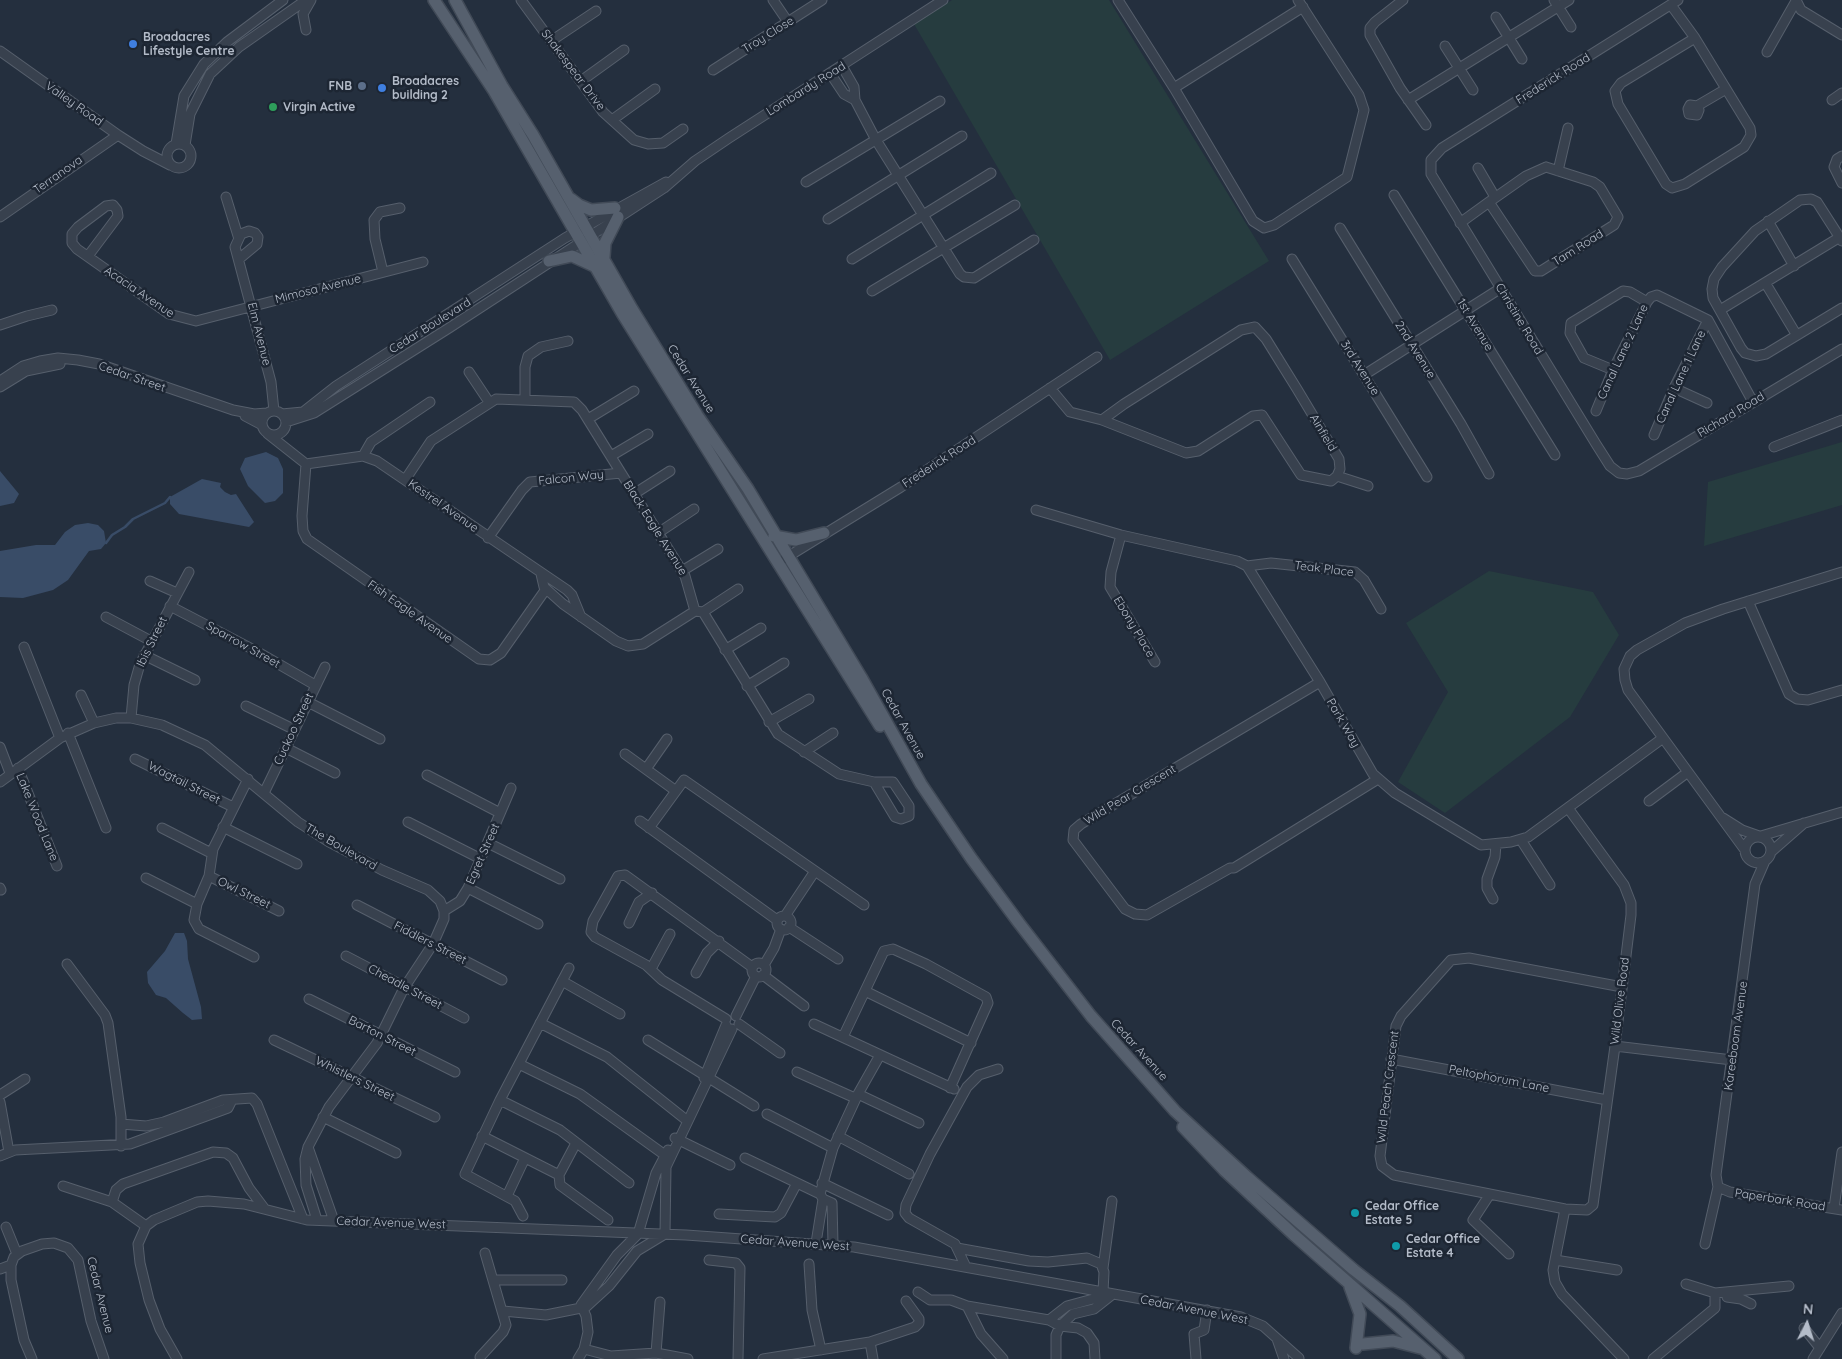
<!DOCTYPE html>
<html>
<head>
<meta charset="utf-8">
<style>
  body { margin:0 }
  #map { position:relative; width:1842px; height:1359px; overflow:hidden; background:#242f3e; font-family:Quicksand,sans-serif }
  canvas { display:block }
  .north { position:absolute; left:1782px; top:1299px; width:50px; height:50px; -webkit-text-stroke:4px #1d2633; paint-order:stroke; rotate:5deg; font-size:14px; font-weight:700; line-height:20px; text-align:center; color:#b4bcc9 }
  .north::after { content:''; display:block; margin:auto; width:18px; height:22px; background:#b4bcc9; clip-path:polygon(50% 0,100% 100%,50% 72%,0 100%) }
</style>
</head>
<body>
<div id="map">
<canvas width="1842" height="1359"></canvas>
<div class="north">N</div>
</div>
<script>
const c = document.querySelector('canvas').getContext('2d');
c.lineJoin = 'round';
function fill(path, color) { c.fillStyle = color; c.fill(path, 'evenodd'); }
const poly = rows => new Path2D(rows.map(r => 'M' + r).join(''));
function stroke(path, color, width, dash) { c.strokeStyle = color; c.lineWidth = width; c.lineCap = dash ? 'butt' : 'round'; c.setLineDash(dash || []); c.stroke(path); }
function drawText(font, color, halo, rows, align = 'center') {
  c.font = font + ' Quicksand,sans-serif'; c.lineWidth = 5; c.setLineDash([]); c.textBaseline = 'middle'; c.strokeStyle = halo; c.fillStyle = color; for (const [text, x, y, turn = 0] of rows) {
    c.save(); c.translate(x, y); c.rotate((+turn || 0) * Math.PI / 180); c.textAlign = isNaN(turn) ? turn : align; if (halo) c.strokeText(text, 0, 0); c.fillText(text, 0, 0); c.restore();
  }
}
fill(poly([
  [952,0,1109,0,1269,261,1110,360,914,24],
  [1842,442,1842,505,1704,546,1708,482],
  [1489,571,1593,592,1619,635,1570,717,1445,813,1398,782,1448,692,1406,623]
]), '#263c3f');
fill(poly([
  [266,452,278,458,283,469,283,493,275,501,265,503,248,486,240,469,245,458],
  [0,471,19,494,14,503,0,506],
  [202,479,221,483,220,487,225,492,231,495,236,494,254,522,249,527,179,514,170,504,170,497],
  [88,523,98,525,104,531,106,543,101,549,89,551,68,580,53,590,23,598,0,597,0,551,36,545,55,545,65,532,75,525],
  [175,933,184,933,187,941,188,959,201,1007,202,1019,192,1020,183,1013,166,998,156,995,148,983,147,972,165,951]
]), '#394c67');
stroke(poly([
  [106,543,112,535,125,527,133,519,165,503,170,497]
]), '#394c67', 2.5);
const minor = poly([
  [521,0,603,112,634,140,648,144,663,143,683,129],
  [773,0,788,22],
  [1118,0,1174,88,1253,221,1264,228,1274,225,1347,177,1364,110,1359,95,1298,0],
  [1403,0,1375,22,1370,28,1370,35,1400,88,1426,125],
  [1554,0,1571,27],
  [1678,0,1442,148,1431,160,1431,174,1596,444,1610,466,1619,473,1627,474,1639,471,1842,349],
  [1796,0,1801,10,1842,35],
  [1671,5,1695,38,1750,128,1751,135,1744,147,1685,184,1672,188,1666,184,1618,104,1615,91,1621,83,1695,38],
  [1496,17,1522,59],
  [306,30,303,14,311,0],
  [551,41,596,11],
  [1445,46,1473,90],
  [0,51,118,135,143,151,170,165],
  [1767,52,1796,1],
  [842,66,854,87,855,100,876,140,960,274,964,277,974,278,1034,240],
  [713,70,822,0],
  [830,73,844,94,855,100],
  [581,81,624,50],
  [1174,88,1303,7],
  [1408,100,1569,0],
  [1832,100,1842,93],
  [1697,106,1699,110,1697,115,1689,114,1688,109,1690,105,1697,106,1726,89],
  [612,120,655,89],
  '167 156a12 12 0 1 1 24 0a12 12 0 1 1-24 0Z',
  [176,144,184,96,204,64,227,42,283,0],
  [185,145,190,114,210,74,239,47,306,0],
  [1842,156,1837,159,1834,167,1842,183],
  [1546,167,1593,182,1600,187,1618,217,1614,225,1541,271,1535,271,1489,202,1526,176,1546,167],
  [1478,168,1495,197],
  [1558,171,1568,128],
  [806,182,940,101],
  [1394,195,1555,455],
  [226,197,238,236],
  [0,217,118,135],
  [828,219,962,136],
  [1768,221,1794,266],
  [1460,223,1489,202],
  [1340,228,1461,424,1489,474],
  [1842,241,1817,202,1811,199,1800,200,1755,231,1722,267,1714,279,1712,289,1713,298,1741,348,1745,353,1756,356,1766,354,1842,308],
  [88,256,118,216,117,210,113,205,106,206,78,227,72,234,72,243,77,249,169,314,196,321,423,262],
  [239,259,257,244,258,237,255,233,249,231,241,234,235,247,271,382,274,411],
  [852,259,991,173],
  [1292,259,1427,477],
  [383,272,375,239,374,220,380,212,400,208],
  [1766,284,1796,334],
  [872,291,1015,205],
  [1720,310,1840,237],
  [0,325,27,316,52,310],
  [1613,370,1584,358,1570,333,1571,323,1623,291,1630,292,1647,302],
  [469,372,489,402],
  [1364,375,1501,288],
  [0,381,23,366,40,361,58,358,78,360,99,364,233,410,254,414,267,413],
  [0,387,26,371,60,364],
  [1050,388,1070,412,1102,420,1186,453,1198,451,1253,416,1262,415,1301,475,1331,481,1337,476,1340,469,1339,459,1297,389,1266,339,1255,327,1241,330,1124,404,1102,420],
  [1674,388,1707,403],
  [525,399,525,367,528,356,541,347,568,341],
  [1596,411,1613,370,1647,302,1651,297,1657,295,1708,320,1753,402],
  '262 423a12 12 0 1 1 24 0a12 12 0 1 1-24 0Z',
  [282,414,303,412,336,386,565,238,666,182],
  [245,416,262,425],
  [588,419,634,391],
  [286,422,314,413,449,328,664,188,695,161,729,138,943,0],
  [268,434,306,464,363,456,377,461,567,590,572,595,581,617],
  [1654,435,1674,388,1708,320],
  [1774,447,1842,420],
  [363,456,371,442,430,402],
  [611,456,648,434],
  [306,464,302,516,303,531,307,539,479,659,490,660,501,653,546,589],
  [1337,476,1368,486],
  [405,480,431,441,496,399,574,402,582,410,685,576,695,611],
  [634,494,670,471],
  [1036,510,1121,535,1237,561,1247,566,1320,682,1373,774,1395,793,1481,845,1511,842,1528,837,1663,738],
  [658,533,694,509],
  [1121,535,1111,572,1110,587,1155,662],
  [488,538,522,490,530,482,621,473],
  [784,559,901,487,1097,357],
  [1247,566,1271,563,1355,572,1364,580,1381,609],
  [682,571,718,549],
  [541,574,544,587,563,604,616,641,628,646,643,644,695,611],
  [150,581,177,593],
  [1748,601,1789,694,1797,699,1808,700,1842,690],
  [170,606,256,651,315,685],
  [695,611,703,612,778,734,839,774,874,782,893,782,909,806,909,816,901,819,895,817,874,782],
  [703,612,738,589],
  [106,617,151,641],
  [24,647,60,738],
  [725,650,761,628],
  [144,655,195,680],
  [1320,682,1081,824,1074,830,1073,840,1125,909,1135,914,1147,915,1230,868,1234,868,1378,779],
  [747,686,784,663],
  [81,695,94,723],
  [306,701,380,739],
  [246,706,293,729],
  [131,718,134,685,140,664,189,572],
  [769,722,809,699],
  [68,733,106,828],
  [0,747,10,773],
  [286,748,335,773],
  [804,752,833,733],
  [625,754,676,791],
  [135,759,233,807],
  [18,768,57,866],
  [646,769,667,739],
  [427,775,500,813],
  [248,779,213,849,209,876,197,904,194,920,199,929,254,957],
  [0,782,60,738,94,723,116,718,131,718,162,725,205,745,298,822,329,842,382,870,428,890,440,901,444,911,444,919,433,944,404,988,377,1043,329,1107,308,1147,305,1159,306,1185,317,1220],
  [264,793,325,667],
  [1649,801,1688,772],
  [1568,808,1624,885,1631,903,1631,915,1615,1046,1593,1205,1587,1210,1565,1209,1394,1175,1382,1166,1380,1156,1396,1026,1401,1016,1451,960,1469,958,1622,987],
  [1723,818,1742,830,1759,836],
  [640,821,777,920],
  [408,822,481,859],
  [223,827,297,864],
  [162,828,211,853],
  [649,828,684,780,864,905],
  [1761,836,1842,812],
  '1745 850a13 13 0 1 1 26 0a13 13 0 1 1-26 0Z',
  [1521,840,1550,885],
  [488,843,560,879],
  [1745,850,1628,690,1625,680,1624,669,1630,656,1637,650,1685,623,1723,609,1842,572],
  [1772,851,1804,823],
  [209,876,279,911],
  [146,878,197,904],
  [0,888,1,890],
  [468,888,538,924],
  [1493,899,1487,888,1487,879,1495,857,1496,844],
  [357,905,502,980],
  [444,911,460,901,468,888,511,788],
  [785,916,815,871],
  '777 923a7 7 0 1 1 14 0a7 7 0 1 1-14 0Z',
  [629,923,639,902,652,893],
  [789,927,838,959],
  [346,956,464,1018],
  '752 970a7 7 0 1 1 14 0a7 7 0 1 1-14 0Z',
  [67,964,105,1015,108,1023,121,1117,121,1146],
  [764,965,774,948,781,929],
  [569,968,500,1100,560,1130,629,1183],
  [651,969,670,934],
  [696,973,707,953,719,941],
  [763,975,804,1006],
  [562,981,620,1014],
  [865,991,971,1043],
  [309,999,455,1072],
  [736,1016,756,976],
  [726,1019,662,980,646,965,595,937,591,932,593,921,618,876,625,875,752,967],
  [540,1023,607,1057,685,1119],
  [739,1024,780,1053],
  [814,1024,954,1089],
  [843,1037,884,951,893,949,926,964,986,997,988,1003,950,1088],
  [274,1040,435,1117],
  [648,1040,754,1106],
  [1615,1046,1732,1060],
  [1391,1059,1607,1100],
  [519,1064,580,1094,669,1158],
  [797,1072,855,1098],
  [704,1078,726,1025],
  [858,1094,919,1123],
  [0,1095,25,1079],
  [500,1100,465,1174,515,1201,523,1216],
  [0,1102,9,1152],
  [767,1114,833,1148],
  [323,1117,396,1153],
  [121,1124,146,1126,164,1122,223,1100,252,1098,257,1104,303,1219],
  [482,1136,559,1175],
  [838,1136,909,1174],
  [675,1138,730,1165],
  [576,1143,559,1175,560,1185,608,1220],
  [308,1147,334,1221],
  [0,1156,15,1150,130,1144,228,1108,232,1100],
  [745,1158,820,1194],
  [822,1183,888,1215],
  [63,1186,112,1202],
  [1718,1187,1730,1192,1842,1210],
  [1490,1194,1473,1220,1509,1254],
  [507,1196,524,1160],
  [823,1199,832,1203,833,1244],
  [1834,1208,1842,1152],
  [1565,1209,1553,1270,1555,1282,1562,1294,1624,1359],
  [719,1214,775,1217,781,1213,797,1183],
  [146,1226,112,1202,116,1190,123,1184,213,1152,226,1153,233,1158,249,1188,264,1208],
  [6,1227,17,1254],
  [816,1243,823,1199,820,1194,833,1148,858,1094,880,1055],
  [1705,1244,1718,1187,1716,1175,1755,884,1765,861],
  [957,1248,1029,1261,1048,1262,1087,1258,1101,1264,1104,1272,1103,1292,1093,1299,1067,1306,1049,1320],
  [709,1260,736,1263,740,1268,738,1359],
  [1555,1260,1617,1270],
  [809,1264,812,1310,821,1350],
  [966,1267,955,1244,909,1218,905,1213,906,1205,930,1154,967,1087,979,1075,998,1069],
  [1103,1268,1112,1201],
  [0,1269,11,1265],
  [494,1280,562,1280],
  [918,1292,930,1300,951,1300,967,1306],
  [1715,1293,1789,1286],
  [1727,1297,1741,1299,1751,1304],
  [581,1305,617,1255,638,1234,656,1173,668,1150],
  [503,1311,546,1315,586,1307,609,1286,637,1251,665,1234,666,1167,732,1029],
  [1804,1328,1820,1348],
  [1277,1339,1284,1359],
  [870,1342,873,1359],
  [584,1349,611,1356,656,1353,688,1359],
  [656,1353,660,1302],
  [480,1357,503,1332,506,1325,485,1253],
  [32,1359,24,1340,11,1280,11,1265,14,1257,22,1251,42,1244,54,1243,68,1248,78,1260,91,1321,104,1359],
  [177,1359,160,1329,149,1300,140,1263,138,1244,146,1226,154,1220,197,1202,208,1201,244,1204,307,1220,686,1235,854,1247,1241,1317,1263,1326,1299,1358],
  [578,1359,584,1349,588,1332,586,1316,581,1305],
  [763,1359,870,1342,915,1327,919,1323,919,1319,906,1301],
  [1003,1359,981,1334,967,1306,1049,1320,1060,1326,1073,1314,1094,1309,1113,1294],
  [1056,1359,1056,1335,1060,1326,1078,1328,1087,1333,1094,1343,1095,1359],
  [1196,1359,1194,1334,1204,1330,1207,1310],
  [1653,1359,1715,1308,1715,1293,1686,1284],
  [1813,1359,1842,1313]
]);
const major = poly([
  [434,0,494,91,622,313,880,726],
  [455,0,502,86,533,135,632,309,697,415,748,489,861,677,921,784,971,858,1019,923,1091,1016,1175,1111,1247,1177,1354,1270,1400,1306,1458,1359],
  [571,199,579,205,591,210,615,208],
  [604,257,605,243,618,217],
  [549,261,572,256,596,267],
  [774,536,796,540,824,533],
  [1183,1127,1224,1170,1294,1235,1435,1359],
  [1350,1287,1360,1314,1356,1348],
  [1363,1344,1393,1341,1420,1348]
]);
stroke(minor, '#565f6c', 11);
stroke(major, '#414a57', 14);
stroke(minor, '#38414e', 9);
stroke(major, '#56606e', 11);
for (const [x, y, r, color] of [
  [133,44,5,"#3f7fe0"],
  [362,86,5,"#5c6f8a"],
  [382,88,5,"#3f7fe0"],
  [273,107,5,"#2e9e5b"],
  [1355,1213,5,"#0f9aa8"],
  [1396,1246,5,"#0f9aa8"]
]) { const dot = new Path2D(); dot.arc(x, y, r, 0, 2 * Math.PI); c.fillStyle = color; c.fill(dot); stroke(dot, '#1d2633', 2); }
drawText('12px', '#b4bcc9', '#1d2633', [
  ["Troy Close",768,35,-32],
  ["Shakespear Drive",573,70,53],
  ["Frederick Road",1553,79,-32],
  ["Lombardy Road",806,89,-32],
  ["Valley Road",74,104,35],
  ["Terranova",58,175,-35],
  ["Tam Road",1578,248,-32],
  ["Mimosa Avenue",318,289,-14],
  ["Acacia Avenue",139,292,34],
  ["Christine Road",1519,319,59],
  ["1st Avenue",1475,325,59],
  ["Cedar Boulevard",430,326,-32],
  ["Elm Avenue",259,334,76],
  ["2nd Avenue",1415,350,58],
  ["Canal Lane 2 Lane",1623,352,-65],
  ["3rd Avenue",1360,368,58],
  ["Cedar Street",132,377,19],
  ["Canal Lane 1 Lane",1681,377,-65],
  ["Cedar Avenue",691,379,58],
  ["Richard Road",1731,415,-31],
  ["Ainfield",1323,433,59],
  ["Frederick Road",939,462,-33],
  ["Falcon Way",571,478,-6],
  ["Kestrel Avenue",443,506,35],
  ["Black Eagle Avenue",655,528,58],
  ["Teak Place",1324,569,7],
  ["Fish Eagle Avenue",410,612,35],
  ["Ebony Place",1134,627,59],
  ["Ibis Street",152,642,-64],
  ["Sparrow Street",243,645,29],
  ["Park Way",1343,723,60],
  ["Cedar Avenue",903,724,61],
  ["Cuckoo Street",294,729,-65],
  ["Wagtail Street",184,783,27],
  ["Wild Pear Crescent",1130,795,-31],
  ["Lake Wood Lane",37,817,68],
  ["The Boulevard",341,847,30],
  ["Egret Street",483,854,-66],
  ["Owl Street",244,893,26],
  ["Fiddlers Street",430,943,27],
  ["Cheadle Street",405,987,28],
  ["Wild Olive Road",1620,1001,-83],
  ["Barton Street",382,1036,27],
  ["Kareeboom Avenue",1736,1036,-82],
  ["Cedar Avenue",1139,1050,48],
  ["Whistlers Street",355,1079,26],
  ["Peltophorum Lane",1499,1079,11],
  ["Wild Peach Crescent",1388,1087,-83],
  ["Paperbark Road",1780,1200,9],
  ["Cedar Avenue West",391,1223,2],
  ["Cedar Avenue West",795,1243,4],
  ["Cedar Avenue",100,1295,76],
  ["Cedar Avenue West",1194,1310,11]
]);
drawText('bold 12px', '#b4bcc9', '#1d2633', [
  ["Broadacres",143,37],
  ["Lifestyle Centre",143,51],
  ["Broadacres",392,81],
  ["building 2",392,95],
  ["FNB",352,86,"right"],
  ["Virgin Active",283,107],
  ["Cedar Office",1365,1206],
  ["Estate 5",1365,1220],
  ["Cedar Office",1406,1239],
  ["Estate 4",1406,1253]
], 'left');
</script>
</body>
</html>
